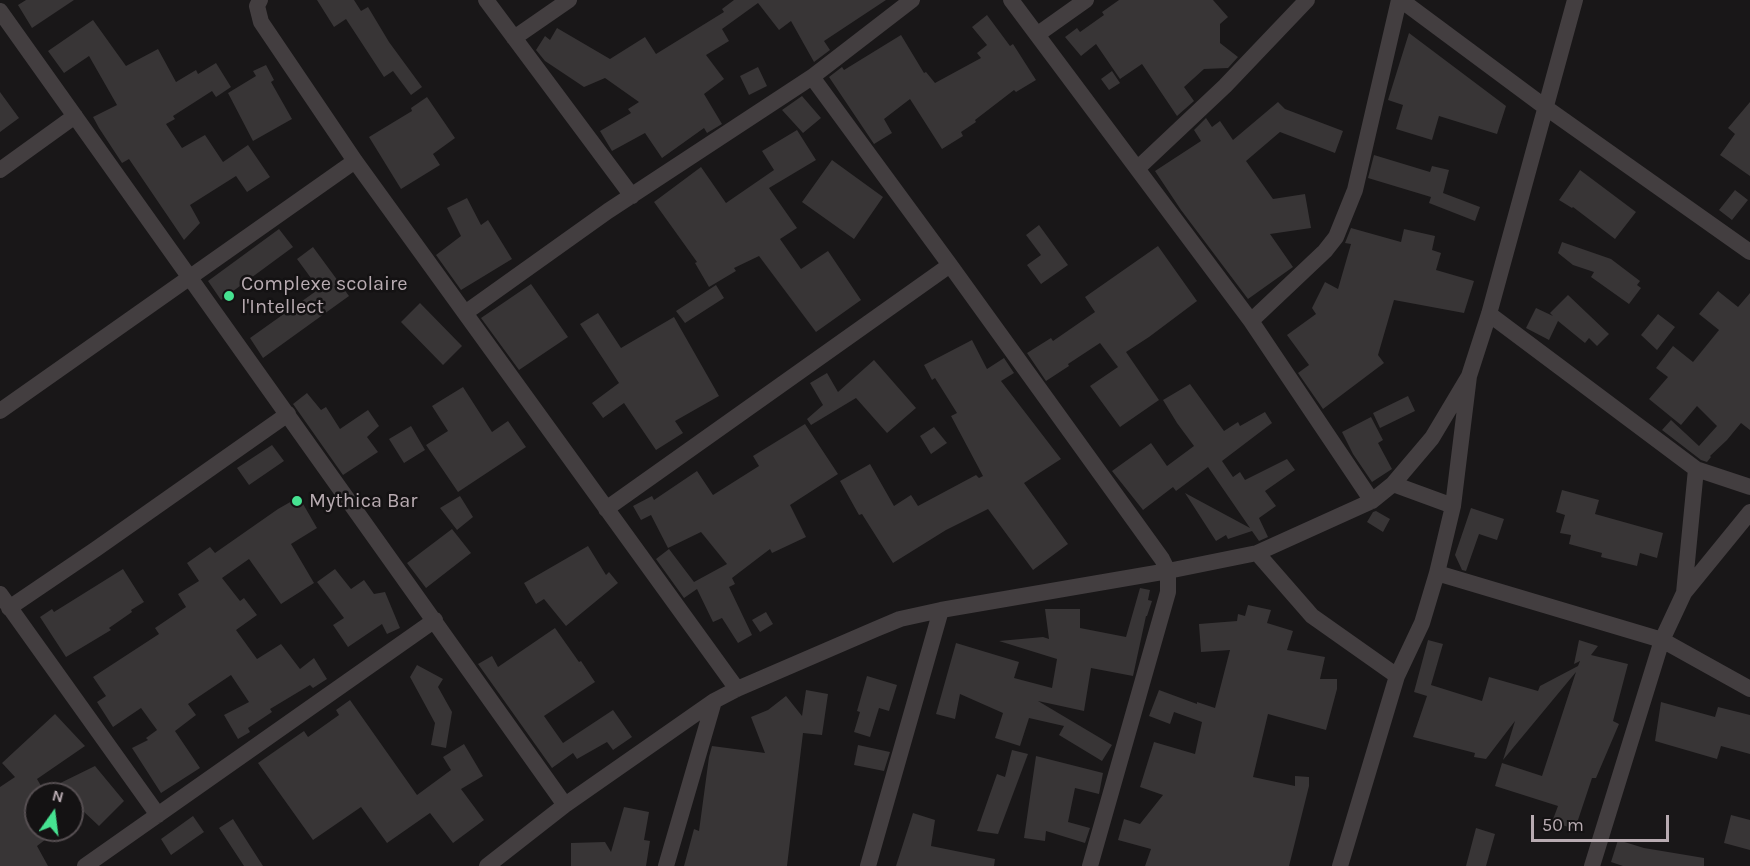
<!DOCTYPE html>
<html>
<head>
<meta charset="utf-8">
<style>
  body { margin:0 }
  #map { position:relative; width:1750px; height:866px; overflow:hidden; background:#191718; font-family:Karla,sans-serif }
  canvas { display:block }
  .north { position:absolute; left:24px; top:782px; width:60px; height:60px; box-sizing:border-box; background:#141213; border:2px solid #564f52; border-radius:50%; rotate:14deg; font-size:16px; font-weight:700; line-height:24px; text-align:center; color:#b8abb1 }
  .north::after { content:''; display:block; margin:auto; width:21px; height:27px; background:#46e291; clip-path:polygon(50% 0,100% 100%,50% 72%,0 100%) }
  .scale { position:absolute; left:1531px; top:815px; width:138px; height:27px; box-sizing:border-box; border:3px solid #b8abb1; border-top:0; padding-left:8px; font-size:18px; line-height:21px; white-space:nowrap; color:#b8abb1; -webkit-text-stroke:4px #141213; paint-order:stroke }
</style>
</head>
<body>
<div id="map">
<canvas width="1750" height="866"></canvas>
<div class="north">N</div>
<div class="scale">50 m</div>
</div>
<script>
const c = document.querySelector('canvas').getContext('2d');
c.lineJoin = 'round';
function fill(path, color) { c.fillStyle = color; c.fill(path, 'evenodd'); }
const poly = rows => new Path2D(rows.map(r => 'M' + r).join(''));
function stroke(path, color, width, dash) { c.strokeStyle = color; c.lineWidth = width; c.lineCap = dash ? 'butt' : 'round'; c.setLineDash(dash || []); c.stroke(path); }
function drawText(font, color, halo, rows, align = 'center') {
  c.font = font + ' Karla,sans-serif'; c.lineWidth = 5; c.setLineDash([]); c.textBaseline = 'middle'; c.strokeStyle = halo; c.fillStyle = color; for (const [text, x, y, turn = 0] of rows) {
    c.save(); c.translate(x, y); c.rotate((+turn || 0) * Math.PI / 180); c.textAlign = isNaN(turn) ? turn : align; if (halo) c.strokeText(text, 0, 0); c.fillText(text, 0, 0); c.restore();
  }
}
fill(poly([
  [26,0,74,0,32,28,18,5],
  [317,0,354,0,361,11,368,7,389,42,422,87,411,95,393,71,384,77,346,19,334,27],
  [734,0,886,0,824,41,830,50,814,62,791,21,779,30,758,3,722,29,729,41,706,55,724,79,704,94,722,124,707,133,704,128,662,158,645,133,612,151,600,131,631,113,628,109,639,102,605,78,584,87,545,61,536,50,545,36,550,40,557,28,610,59,645,37,656,54,724,12,722,9],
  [1119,0,1213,0,1228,17,1220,24,1220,43,1238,57,1228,68,1204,69,1184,87,1194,101,1177,116,1142,64,1120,79,1096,44,1081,56,1065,37,1077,28,1080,32,1104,15,1102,12],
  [987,15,1010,46,1013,44,1036,80,1016,92,1014,90,975,120,976,122,961,132,963,136,942,149,910,99,884,119,892,133,874,144,829,77,842,67,844,70,901,35,924,73,926,72,935,83,981,58,977,53,987,45,972,27],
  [93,20,126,66,158,49,176,82,196,70,198,74,216,63,231,87,216,97,212,91,173,116,175,119,166,124,182,148,205,135,223,162,248,145,270,177,247,192,236,176,190,205,200,223,184,240,129,159,122,163,99,128,93,117,117,105,89,56,64,73,48,51],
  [1409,33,1506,106,1497,134,1439,116,1432,140,1396,129,1403,105,1388,100],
  [266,65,274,80,271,82,292,119,253,141,228,93,256,76,253,71],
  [758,67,767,86,749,95,740,76],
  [1112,71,1120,83,1109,90,1101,79],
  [0,92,19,118,0,132],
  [802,96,821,118,803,133,782,110],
  [427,97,455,138,433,154,440,165,401,189,369,137,412,111,411,108],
  [1278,102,1285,109,1343,131,1335,153,1280,132,1246,161,1273,199,1305,194,1311,228,1270,234,1293,267,1248,299,1181,210,1155,171,1201,141,1194,130,1206,118,1212,127,1220,121,1233,140],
  [1750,102,1750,176,1720,155,1735,134,1728,128],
  [797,130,816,160,769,188,797,228,780,239,801,269,828,251,861,300,816,332,759,256,734,268,736,271,709,287,695,263,697,262,654,202,701,167,726,203,774,170,762,151],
  [1374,155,1430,172,1432,166,1449,170,1443,193,1480,207,1475,221,1429,203,1431,197,1368,178],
  [832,160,883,197,854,239,802,202],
  [1580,170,1636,212,1615,239,1573,207,1572,208,1559,200],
  [1735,190,1748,200,1732,220,1719,210],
  [467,198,481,225,488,220,512,259,461,290,436,255,461,236,447,208],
  [1039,225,1068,265,1041,284,1027,265,1041,255,1026,235],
  [1351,228,1401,242,1404,229,1435,236,1432,250,1441,253,1436,270,1474,281,1464,313,1394,300,1378,355,1384,363,1323,409,1298,373,1309,365,1287,335,1316,314,1312,308,1325,282,1338,289,1351,244,1345,243],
  [279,229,293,247,221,300,208,281],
  [1562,242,1611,259,1640,281,1637,285,1641,288,1629,304,1591,277,1594,272,1573,265,1558,253],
  [1158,246,1197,301,1149,337,1126,352,1159,400,1120,427,1090,386,1118,367,1100,343,1068,364,1069,366,1046,381,1027,353,1051,338,1053,341,1095,312,1085,297],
  [313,247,349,296,263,358,250,338,319,289,297,259],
  [531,284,568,337,519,370,481,318],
  [716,285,724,298,685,323,676,311],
  [1718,291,1738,307,1750,293,1750,430,1741,423,1727,440,1710,456,1711,457,1707,462,1701,460,1662,430,1671,420,1699,446,1717,426,1697,406,1681,425,1649,399,1668,377,1656,368,1673,346,1693,362,1719,330,1699,314],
  [1568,295,1609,334,1597,346,1589,338,1585,343,1558,321,1549,340,1526,328,1536,308,1553,316,1550,313],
  [420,303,462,346,443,365,401,322],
  [598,313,621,348,674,317,719,396,675,421,683,433,656,450,624,403,603,418,592,403,619,383,580,324],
  [1658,314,1675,327,1657,350,1641,335],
  [972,340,987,369,1004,358,1014,373,1001,381,1061,459,1024,483,1068,544,1033,570,988,509,946,530,893,563,862,514,859,515,840,481,870,464,894,506,911,495,918,506,976,475,979,478,983,476,951,416,957,413,935,378,932,380,924,365],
  [874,360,916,408,887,433,856,398,811,425,807,419,823,405,810,383,827,373,838,392],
  [1190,384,1224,431,1238,422,1240,426,1265,412,1272,423,1222,461,1233,477,1240,472,1245,480,1287,459,1295,470,1265,491,1276,506,1259,518,1268,537,1259,541,1252,531,1228,539,1226,535,1216,541,1185,493,1250,528,1208,467,1176,491,1173,487,1143,510,1112,471,1151,443,1167,466,1194,446,1177,423,1163,400],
  [463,387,492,432,508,421,526,447,458,492,426,445,448,431,432,406],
  [307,393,321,410,326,407,340,429,368,410,379,426,367,437,378,452,343,475,293,404],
  [1408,396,1415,411,1380,428,1373,413],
  [1371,417,1383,440,1378,443,1392,469,1372,482,1353,454,1342,432],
  [805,424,838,474,790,505,806,537,772,553,770,549,732,578,735,584,729,587,752,635,738,643,722,618,713,622,697,589,684,598,656,559,669,549,694,582,727,564,701,532,668,548,651,515,641,520,633,506,652,496,654,500,697,471,713,495,759,466,753,456],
  [411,426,425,450,404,463,389,439],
  [934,427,947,443,931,454,920,436],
  [272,445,284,461,249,485,237,468],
  [1562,490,1599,500,1595,514,1663,533,1657,558,1640,553,1637,566,1601,557,1602,553,1569,544,1571,535,1560,533,1565,515,1556,512],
  [460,496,473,517,457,530,440,508],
  [299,497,317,528,291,544,314,583,281,604,249,559,222,578,240,601,244,598,257,615,236,630,257,659,281,644,300,669,314,658,327,679,313,688,310,685,270,709,272,712,248,728,250,732,238,739,224,715,249,702,231,675,188,704,196,715,175,731,200,768,161,793,132,748,148,740,146,738,157,730,141,708,113,727,97,702,106,696,93,677,159,634,155,628,186,607,178,594,199,581,187,563,210,547,215,553,278,509],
  [1471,508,1504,519,1497,540,1479,534,1466,571,1462,570,1455,555],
  [1376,511,1390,519,1383,532,1367,522,1373,512],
  [452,529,471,553,426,588,407,563],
  [588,546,606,575,609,572,618,583,566,626,544,599,536,604,524,583],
  [123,569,144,602,131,610,132,612,109,628,111,630,66,657,40,617,52,609,54,612],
  [335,569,351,589,364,580,374,594,385,592,400,628,387,634,382,624,348,647,333,625,344,618,317,582],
  [1140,588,1150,590,1148,600,1152,601,1147,616,1146,616,1133,676,1091,668,1084,711,1038,701,1112,745,1102,761,1059,735,1064,726,1029,718,1020,746,995,738,1003,713,960,694,955,719,936,714,956,643,1019,662,1014,678,1052,688,1057,659,999,641,1043,637,1049,639,1045,609,1080,609,1080,628,1126,637],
  [1248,605,1271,610,1267,623,1293,631,1287,650,1325,657,1320,679,1337,679,1337,689,1326,730,1268,714,1253,777,1295,786,1295,776,1309,777,1309,786,1289,866,1145,866,1151,849,1118,840,1124,819,1140,824,1163,795,1140,787,1154,742,1195,754,1202,722,1174,712,1170,724,1149,716,1159,690,1197,704,1197,702,1215,708,1230,650,1201,652,1199,624,1237,621,1238,614,1245,616],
  [766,612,773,624,760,632,752,620],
  [555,628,579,662,581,661,595,682,544,716,563,743,613,710,632,737,613,750,607,742,577,759,573,753,552,768,478,664,492,656,498,667],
  [1428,640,1443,644,1431,685,1482,701,1489,677,1538,691,1540,686,1578,666,1580,661,1574,664,1579,640,1598,646,1591,655,1628,664,1613,721,1619,724,1596,778,1592,778,1575,829,1552,822,1558,806,1495,786,1502,763,1542,776,1576,672,1503,760,1515,721,1486,759,1474,757,1475,753,1413,737,1427,696,1414,692],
  [417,665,443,679,438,687,452,712,446,748,431,745,435,723,410,677],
  [867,676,897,685,889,711,879,708,870,737,854,732,860,712,857,711],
  [806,690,828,694,822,735,803,733,787,866,684,866,694,829,699,831,709,757,712,746,765,753,751,717,768,710,786,696,802,716],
  [350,700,417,795,451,770,443,757,464,744,483,776,461,789,484,820,453,843,430,813,387,843,361,807,313,840,258,763,304,731,308,737,339,715,336,710],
  [1661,702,1715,717,1718,707,1750,715,1750,754,1721,746,1717,759,1655,741],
  [55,714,85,746,37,779,44,791,95,766,124,801,99,826,83,811,72,820,72,794,36,794,36,830,58,830,37,846,48,866,0,866,0,787,15,777,2,763],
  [858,745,890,752,884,771,854,765],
  [1012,750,1028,754,998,834,977,831,997,774,1005,777],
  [1036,756,1103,773,1099,794,1075,788,1068,822,1090,828,1085,843,1046,831,1045,841,1024,838],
  [624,807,649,812,644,840,650,841,646,866,571,866,571,843,605,842,611,852],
  [913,813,935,820,931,846,995,859,994,866,896,866],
  [1731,815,1750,820,1750,850,1724,843],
  [193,816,204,832,171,855,161,839],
  [233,819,245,838,263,866,244,866,219,828],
  [1476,828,1495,834,1486,866,1466,866],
  [1618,840,1644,848,1704,858,1704,866,1623,866,1611,862]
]), '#383536');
stroke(poly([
  [260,0,257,6,261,22,355,161,737,689],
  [486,0,632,196],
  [1011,0,1251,321,1372,501],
  [1401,0,1545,107,1750,252],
  [0,11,565,805],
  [1038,34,1086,0],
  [514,38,569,0],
  [812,77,950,265,1162,559,1168,571,1168,592,1090,866],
  [1138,168,1225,86,1307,0],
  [0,170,75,116],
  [465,313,608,211,812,77,912,0],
  [1489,314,1696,469,1750,487],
  [1251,321,1325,251,1336,237,1355,190,1399,0],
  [0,411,355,161],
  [1393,484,1453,506],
  [606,509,950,265],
  [1257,553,1312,616,1397,676],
  [1437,573,1662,640,1750,689],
  [1684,593,1696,469],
  [0,594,158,815],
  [9,608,96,549,288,414],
  [85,866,435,620],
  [487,866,565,805,714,701,737,689,876,629,900,619,941,610,1168,571,1257,553,1372,501,1393,484,1432,438,1469,376],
  [666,866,714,701],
  [868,866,941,610],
  [1340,866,1397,676,1422,623,1437,573,1453,506,1469,376,1489,314,1575,0],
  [1592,866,1662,640,1684,593,1750,512]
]), '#433e40', 16);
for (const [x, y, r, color] of [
  [229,296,6,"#46e291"],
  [297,501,6,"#46e291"]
]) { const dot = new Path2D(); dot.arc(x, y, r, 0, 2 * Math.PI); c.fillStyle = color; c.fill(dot); stroke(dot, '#141213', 2); }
drawText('20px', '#b8abb1', '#141213', [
  ["Complexe scolaire",241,284],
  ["l'Intellect",241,307],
  ["Mythica Bar",309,501]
], 'left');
</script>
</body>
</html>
